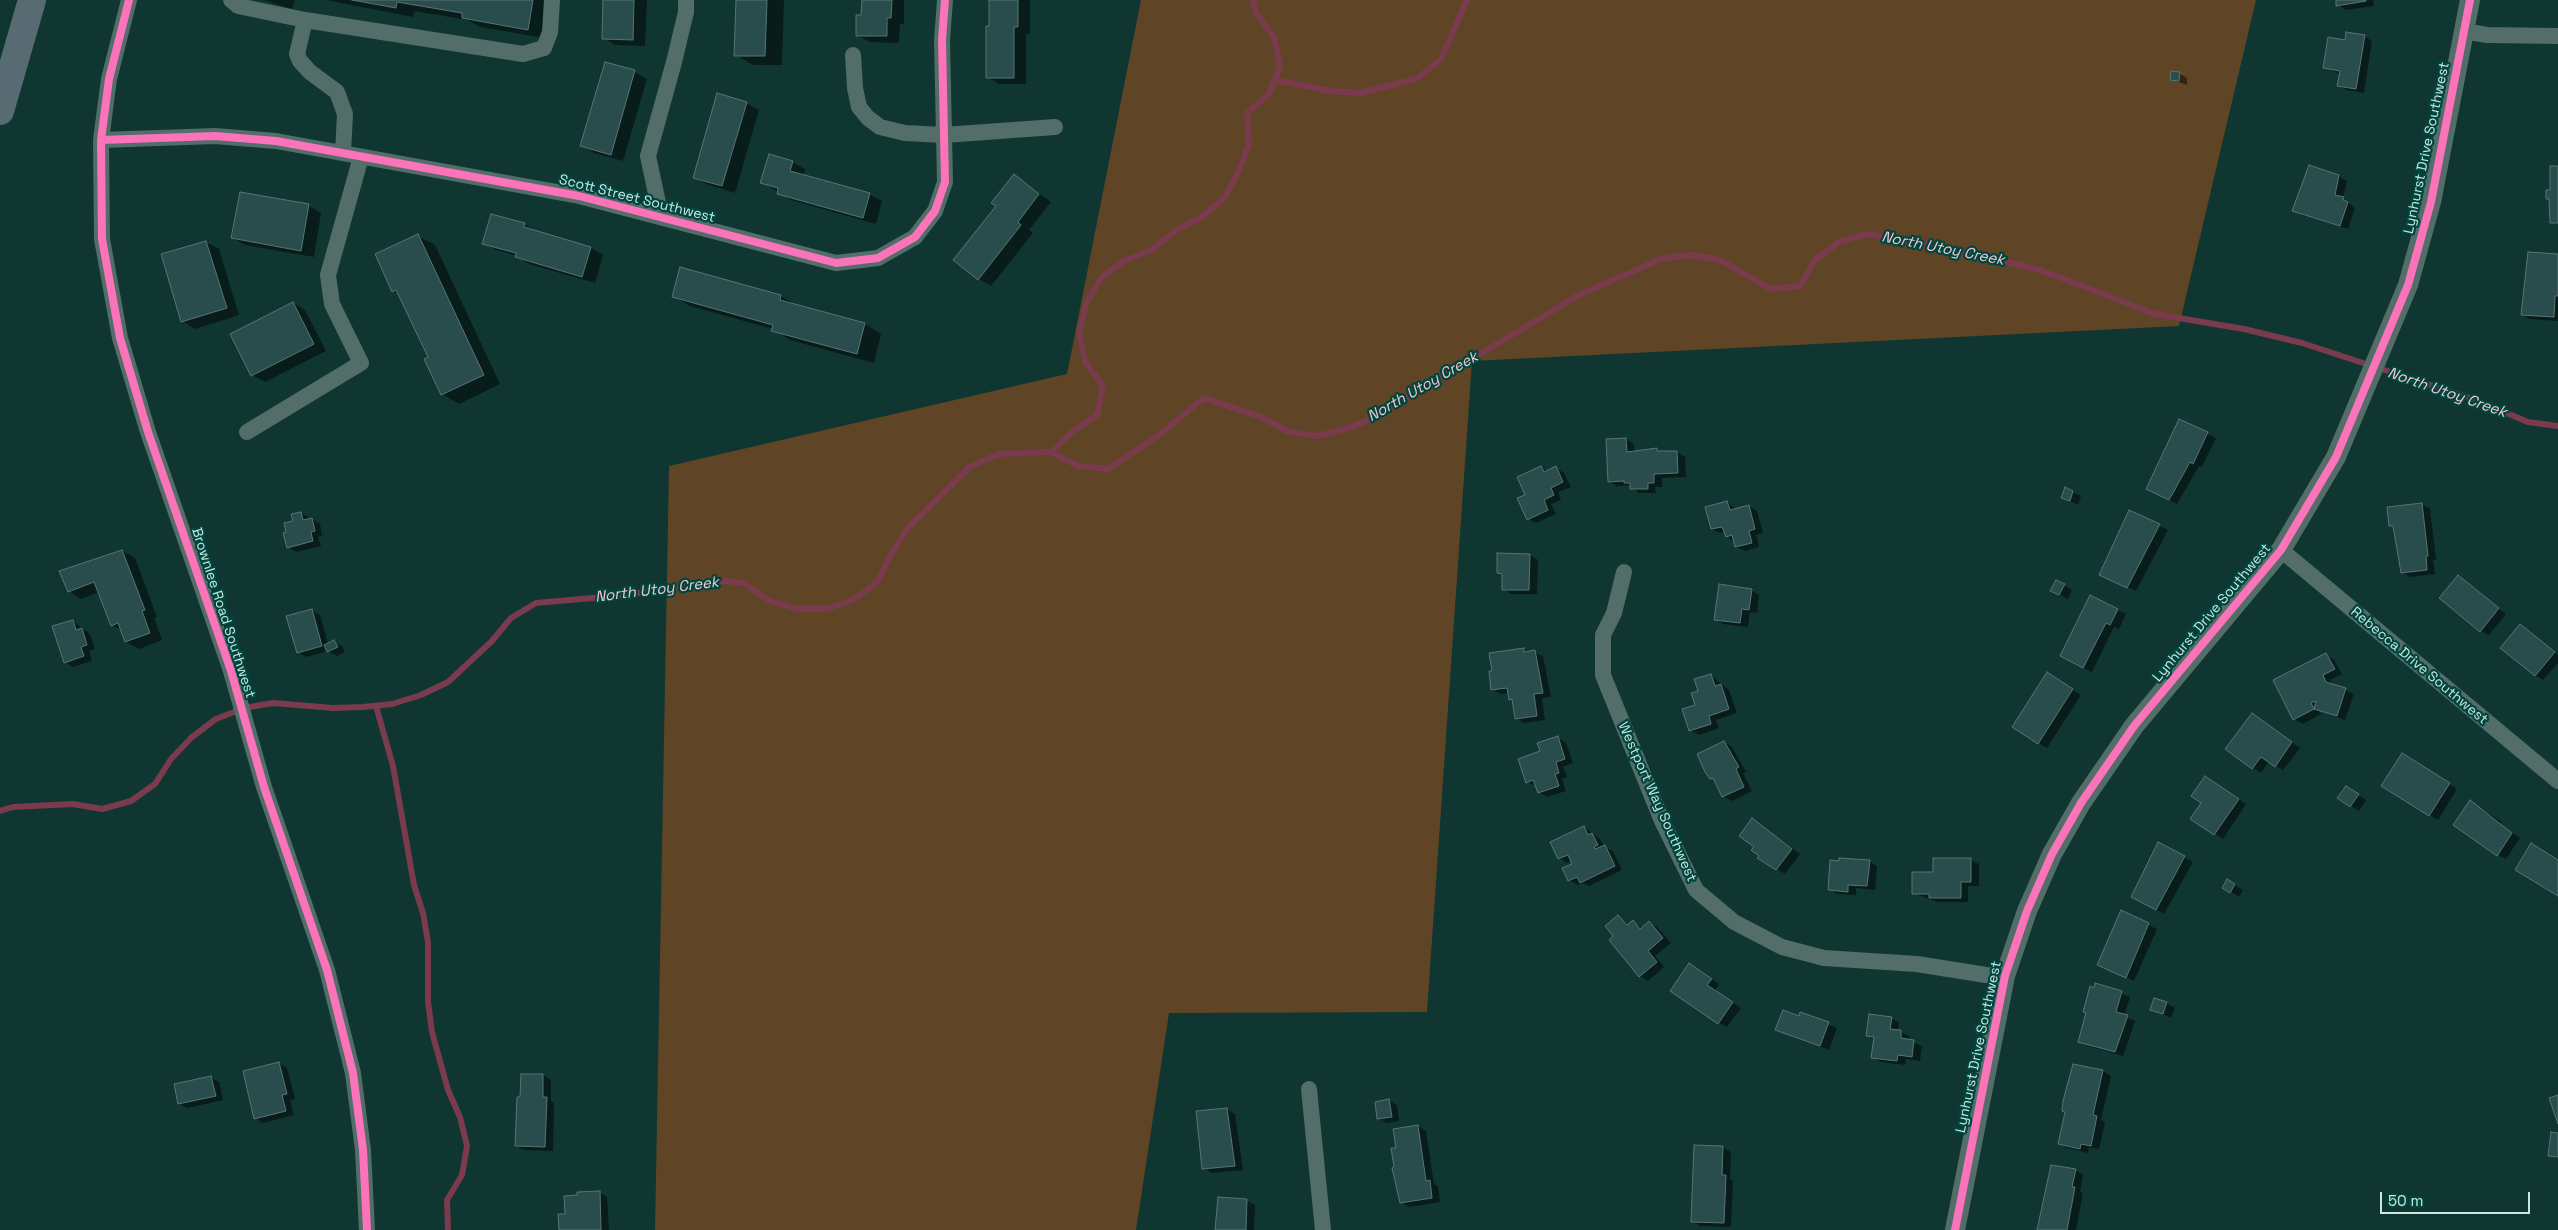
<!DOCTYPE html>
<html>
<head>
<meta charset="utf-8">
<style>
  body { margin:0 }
  #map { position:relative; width:2558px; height:1230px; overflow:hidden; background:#0f3631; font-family:"Space Grotesk",sans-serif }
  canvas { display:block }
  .scale { position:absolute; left:2380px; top:1192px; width:150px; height:22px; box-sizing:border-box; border:2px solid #cae7e2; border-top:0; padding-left:6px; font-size:15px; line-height:18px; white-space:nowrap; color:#cae7e2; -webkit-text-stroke:4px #00453e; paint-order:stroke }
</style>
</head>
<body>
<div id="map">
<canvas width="2558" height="1230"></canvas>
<div class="scale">50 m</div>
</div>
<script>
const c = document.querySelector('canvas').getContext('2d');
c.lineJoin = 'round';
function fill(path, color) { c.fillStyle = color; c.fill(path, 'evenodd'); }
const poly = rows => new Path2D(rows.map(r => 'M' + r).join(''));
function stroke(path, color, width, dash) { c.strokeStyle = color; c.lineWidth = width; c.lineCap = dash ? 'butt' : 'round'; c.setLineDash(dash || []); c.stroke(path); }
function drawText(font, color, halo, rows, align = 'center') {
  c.font = font + ' "Space Grotesk",sans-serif'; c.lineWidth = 4.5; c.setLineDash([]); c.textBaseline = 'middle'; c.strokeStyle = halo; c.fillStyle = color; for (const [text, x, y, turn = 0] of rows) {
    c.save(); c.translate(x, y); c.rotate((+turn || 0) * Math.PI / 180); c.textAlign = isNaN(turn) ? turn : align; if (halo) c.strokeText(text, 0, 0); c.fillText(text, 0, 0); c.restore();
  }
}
fill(poly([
  [1141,0,2256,0,2179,326,1472,361,1427,1012,1169,1013,1136,1230,655,1230,669,466,1067,374]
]), '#5f4525');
fill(poly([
  [264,0,295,0,292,9],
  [326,0,542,0,550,5,545,38,480,27,468,20,414,11,413,17],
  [604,0,647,0,645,46,615,45,603,38],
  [737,0,784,0,782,65,753,65,736,55],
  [863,0,904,0,904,24,900,24,899,43,870,42,857,35,863,17],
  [991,0,1030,0,1030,34,1026,34,1026,84,999,84,987,77],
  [2337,0,2373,0,2374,6,2346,10,2338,5],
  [2364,36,2372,41,2364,93,2347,90,2339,86,2341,74,2324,68,2346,42],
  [606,63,635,72,647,79,623,161,594,153,581,145],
  [2179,73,2187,78,2187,85,2171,79],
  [746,103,759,110,735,193,706,184,694,177],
  [792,162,805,169,803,176,869,194,882,201,876,224,791,200,762,182],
  [1014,176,1051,202,1029,230,1033,233,991,286,979,279,997,206],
  [2338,176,2347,181,2343,198,2355,208,2348,229,2302,215,2294,211],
  [241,193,309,206,321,213,314,257,245,245,233,238],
  [524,224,537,232,591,248,603,255,595,283,529,264,517,256,496,250,484,243],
  [418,236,435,245,500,384,459,404,442,394,430,358,400,295,393,291],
  [206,242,219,249,239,315,195,329,182,321],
  [2558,255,2558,321,2530,319,2522,315,2526,271],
  [673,296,781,296,798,306,865,324,881,334,874,363,790,340,773,329,690,306],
  [293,303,305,310,326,351,265,382,252,375],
  [2180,420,2216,438,2202,467,2199,466,2177,504,2156,493],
  [1626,439,1634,444,1634,452,1657,450,1661,452,1677,452,1685,457,1686,477,1662,478,1662,487,1655,487,1656,493,1639,493,1630,485,1617,486,1609,481,1608,440],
  [1541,467,1548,472,1556,468,1564,473,1571,487,1558,492,1561,500,1551,504,1556,514,1536,523,1528,519,1527,495],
  [2065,489,2081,496,2078,505,2062,497],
  [1727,502,1736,509,1749,506,1757,511,1763,533,1756,535,1759,547,1745,551,1737,547,1735,542,1727,537,1725,532,1720,533,1712,529],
  [2421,504,2430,509,2436,560,2433,560,2435,574,2410,577,2402,572,2394,528,2391,525],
  [2130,511,2168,530,2136,591,2109,579],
  [301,513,320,524,322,536,318,537,321,546,296,552,288,547,288,533],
  [122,551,135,558,157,617,154,618,162,640,139,649,126,642,123,631,112,625,99,592,81,599,69,591],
  [1530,555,1538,560,1537,594,1511,594,1503,589,1503,576,1498,573],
  [2458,576,2506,614,2489,635,2481,631],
  [2057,581,2072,590,2068,599,2052,590],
  [1751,590,1759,595,1757,613,1750,612,1748,627,1723,624,1715,619],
  [311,610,320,615,328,644,334,642,342,646,345,652,337,656,328,651,306,657,298,652],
  [2118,610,2126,614,2119,629,2114,627,2092,672,2069,661],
  [73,621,90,634,95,649,89,651,92,661,73,667,65,662],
  [2521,626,2558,655,2558,663,2543,680,2535,675],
  [1523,649,1543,656,1551,697,1542,698,1545,720,1524,723,1516,718,1514,701,1510,699,1509,693,1501,694,1492,689],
  [2326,655,2334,660,2342,674,2330,680,2333,685,2354,694,2345,720,2319,710,2321,714,2303,724,2294,719],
  [1711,675,1729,690,1737,713,1716,720,1719,728,1699,735,1690,730,1699,692],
  [2055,679,2081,695,2047,748,2013,727],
  [2253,714,2300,748,2283,770,2269,761,2261,773,2253,768],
  [1558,738,1566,743,1573,763,1563,767,1567,777,1562,779,1566,791,1547,797,1539,792,1537,786,1527,782,1541,752],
  [1724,742,1732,747,1746,772,1743,773,1752,791,1732,801,1723,796,1716,781,1711,778],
  [2410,759,2457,789,2438,820,2383,786],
  [2213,782,2246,804,2223,839,2192,819],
  [2354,792,2366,800,2359,811,2339,798],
  [2471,802,2502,822,2500,825,2520,838,2506,859,2498,855],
  [1753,820,1800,854,1785,874,1759,858],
  [1584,827,1600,839,1604,847,1613,851,1622,870,1589,886,1583,883,1578,885,1569,880,1574,864,1572,861,1567,863,1559,858],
  [2158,843,2193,862,2164,914,2132,896],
  [1970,860,1979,864,1979,886,1968,886,1968,902,1938,902,1913,893,1934,873],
  [1869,861,1877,866,1875,890,1856,888,1856,895,1837,894,1829,889],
  [2228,881,2243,890,2239,897,2224,888],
  [2121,912,2157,929,2134,981,2099,965],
  [1619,917,1629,925,1633,922,1643,928,1649,923,1657,927,1671,943,1655,956,1664,967,1648,981,1640,976,1610,940,1615,937],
  [1698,970,1719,984,1715,990,1741,1008,1727,1027,1719,1023],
  [2096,985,2130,997,2124,1016,2135,1021,2123,1056,2088,1046,2080,1041],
  [2166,1003,2175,1008,2171,1018,2152,1009],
  [1801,1013,1837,1028,1829,1050,1777,1030,1800,1017],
  [1891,1018,1899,1023,1898,1031,1909,1036,1909,1041,1922,1046,1920,1061,1906,1059,1905,1065,1881,1062,1873,1057,1875,1040,1867,1035],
  [279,1063,287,1068,295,1099,290,1100,294,1115,263,1123,255,1118],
  [2103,1071,2111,1076,2101,1120,2105,1122,2099,1149,2089,1147,2088,1153,2067,1148,2059,1144,2070,1076],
  [543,1075,551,1080,551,1101,554,1103,553,1151,525,1150,516,1146,522,1098],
  [211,1078,219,1082,223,1100,188,1108,179,1104],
  [1389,1101,1397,1105,1399,1121,1387,1123,1378,1118],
  [1226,1109,1235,1114,1243,1170,1212,1173,1204,1168],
  [1418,1126,1426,1131,1434,1184,1438,1186,1440,1202,1409,1207,1401,1202,1399,1190,1396,1188,1393,1149,1397,1149],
  [1722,1147,1731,1152,1730,1179,1733,1181,1731,1227,1700,1226,1692,1221],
  [2075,1170,2083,1175,2080,1192,2083,1193,2076,1230,2038,1230,2047,1184],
  [599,1192,607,1197,609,1230,560,1230,566,1215],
  [1247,1201,1255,1205,1254,1230,1216,1230]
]), '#0007');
stroke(poly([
  [1275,80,1330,91,1360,93,1418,78,1441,59,1467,0],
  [1051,452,1073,431,1097,415,1103,386,1085,362,1079,333,1086,304,1101,278,1125,260,1153,249,1176,230,1202,217,1225,197,1239,171,1249,143,1247,113,1269,94,1280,66,1274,37,1256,13,1253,0],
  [376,706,393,766,414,885,423,913,428,942,428,1002,432,1032,448,1090,460,1117,467,1146,462,1175,447,1200,448,1230],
  [0,811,13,807,73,804,102,809,131,801,155,784,171,759,192,737,216,719,244,708,273,703,333,708,363,707,392,704,421,695,448,682,492,641,511,618,536,603,626,595,714,580,744,583,768,600,797,609,827,609,855,599,878,581,891,554,907,529,971,466,999,454,1051,452,1078,466,1108,469,1158,436,1204,398,1261,417,1287,431,1317,436,1346,429,1373,418,1579,295,1661,259,1691,255,1720,260,1771,289,1800,286,1815,260,1839,242,1868,234,1985,256,2043,271,2155,314,2244,329,2302,343,2473,399,2528,422,2558,426]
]), '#793b4d', 6);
const building = poly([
  [352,0,533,0,528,30,462,18,462,13,397,2,396,8,352,0],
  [603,0,634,0,633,40,602,39,603,0],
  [736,0,767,0,765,56,734,56,736,0],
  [862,0,892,0,891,18,887,18,887,36,856,36,856,15,861,15,862,0],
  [989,0,1018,0,1018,27,1014,27,1014,78,986,78,986,26,989,26,989,0],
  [2336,0,2366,0,2366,1,2336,6,2336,0],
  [2346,32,2365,35,2356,89,2337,86,2340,71,2323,68,2328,37,2345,40,2346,32],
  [605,62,635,70,611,155,580,146,605,62],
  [2171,71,2180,72,2179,81,2170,80,2171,71],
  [717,93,747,102,722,186,693,178,717,93],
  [769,154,793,161,790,171,870,193,863,218,777,194,778,188,760,183,769,154],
  [2309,165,2339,175,2335,195,2344,197,2343,200,2348,202,2340,226,2292,211,2309,165],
  [2550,166,2558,166,2558,223,2550,223,2549,199,2546,199,2546,190,2550,190,2550,166],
  [1014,174,1039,194,1018,222,1021,225,978,280,953,260,996,206,991,203,1014,174],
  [240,192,309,204,301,251,231,238,240,192],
  [491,214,525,223,524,227,591,247,582,277,515,257,516,253,482,244,491,214],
  [418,234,484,375,441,395,424,359,428,357,396,290,392,292,375,254,418,234],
  [206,241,227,308,181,322,161,254,206,241],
  [2528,252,2558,254,2558,296,2555,296,2554,317,2521,315,2528,252],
  [680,267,781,295,780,300,865,323,857,354,771,331,773,325,672,297,680,267],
  [293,302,314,344,251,376,230,334,293,302],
  [2179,419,2208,432,2193,464,2190,462,2169,500,2146,489,2179,419],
  [1626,438,1627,452,1657,448,1657,451,1677,451,1678,473,1654,474,1654,483,1648,483,1648,489,1630,489,1630,483,1624,483,1624,481,1608,482,1606,439,1626,438],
  [1541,466,1544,472,1556,466,1563,482,1551,488,1554,495,1544,500,1548,510,1527,520,1517,498,1525,495,1517,477,1541,466],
  [2065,487,2073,491,2070,501,2061,498,2065,487],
  [1727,501,1730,510,1749,505,1755,529,1749,531,1752,543,1735,547,1732,535,1726,537,1722,527,1711,529,1705,507,1727,501],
  [2422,503,2428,556,2426,556,2427,570,2401,573,2393,526,2389,526,2387,507,2422,503],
  [2129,510,2160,524,2127,588,2099,575,2129,510],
  [301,512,303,520,312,518,315,531,311,532,313,541,287,548,283,533,286,532,284,523,293,521,291,514,301,512],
  [122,550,145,610,142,611,150,633,125,642,118,623,111,626,94,582,68,592,59,571,122,550],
  [1497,553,1530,554,1529,590,1502,590,1502,574,1497,573,1497,553],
  [2458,575,2499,608,2480,632,2439,598,2458,575],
  [2056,580,2065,584,2059,595,2050,591,2056,580],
  [1719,584,1752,589,1749,610,1742,609,1740,623,1714,620,1719,584],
  [2090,595,2118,609,2110,625,2106,623,2083,668,2060,656,2090,595],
  [312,609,322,646,297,653,286,616,312,609],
  [73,620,76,630,82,628,87,645,81,647,84,656,64,663,52,626,73,620],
  [2520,624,2555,652,2535,676,2500,648,2520,624],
  [334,640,338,647,327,652,324,645,334,640],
  [1524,648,1524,652,1535,650,1543,693,1534,694,1537,716,1515,719,1512,699,1509,700,1507,688,1491,690,1489,671,1492,671,1489,653,1524,648],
  [2326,653,2335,669,2323,675,2326,682,2346,688,2337,716,2314,709,2316,701,2311,703,2314,709,2293,720,2273,680,2326,653],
  [2047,672,2073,689,2038,744,2012,727,2047,672],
  [1711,674,1715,686,1721,684,1729,709,1709,716,1711,724,1689,731,1682,709,1695,705,1691,693,1698,691,1694,679,1711,674],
  [2252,713,2292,742,2275,767,2261,757,2252,769,2225,749,2252,713],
  [1558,736,1565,759,1556,762,1559,773,1555,774,1559,786,1538,793,1533,780,1526,783,1518,759,1540,751,1537,743,1558,736],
  [1724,741,1739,767,1736,769,1744,787,1722,797,1713,778,1710,779,1705,772,1697,754,1724,741],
  [2402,753,2450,783,2429,816,2381,786,2402,753],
  [2205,776,2239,799,2214,835,2190,819,2201,803,2191,796,2205,776],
  [2346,786,2359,794,2350,807,2337,798,2346,786],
  [2470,800,2512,833,2497,856,2453,825,2470,800],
  [1752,818,1792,849,1776,870,1757,858,1759,856,1751,850,1754,847,1739,836,1752,818],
  [1584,826,1588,835,1592,833,1598,845,1594,847,1595,849,1605,845,1615,866,1580,883,1577,877,1568,881,1562,868,1572,864,1568,855,1558,859,1550,842,1584,826],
  [2158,842,2185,856,2156,910,2131,897,2158,842],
  [2531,843,2558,860,2558,896,2515,870,2531,843],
  [1839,858,1870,860,1867,886,1848,885,1848,892,1828,890,1830,860,1839,861,1839,858],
  [1933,858,1971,858,1971,882,1961,882,1961,898,1929,898,1929,894,1912,894,1912,872,1933,872,1933,858],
  [2227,879,2235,884,2230,893,2222,888,2227,879],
  [2121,910,2149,923,2126,978,2097,965,2121,910],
  [1618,915,1627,925,1633,920,1640,929,1649,921,1663,938,1648,951,1657,962,1639,977,1609,940,1613,936,1605,926,1618,915],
  [1689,963,1712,979,1707,985,1733,1002,1718,1024,1670,991,1689,963],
  [2095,983,2122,991,2116,1012,2128,1015,2115,1052,2078,1042,2086,1013,2083,1012,2090,986,2094,988,2095,983],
  [2154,998,2167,1002,2163,1014,2150,1010,2154,998],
  [1783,1010,1799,1016,1800,1012,1829,1022,1820,1046,1775,1030,1783,1010],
  [1869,1014,1892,1017,1890,1029,1901,1030,1901,1038,1914,1040,1912,1057,1898,1055,1897,1061,1871,1058,1874,1037,1866,1036,1869,1014],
  [279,1062,287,1094,282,1095,286,1111,254,1119,243,1071,279,1062],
  [2073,1064,2103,1070,2093,1115,2097,1116,2091,1146,2081,1144,2080,1149,2058,1144,2065,1112,2062,1111,2063,1101,2073,1064],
  [521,1074,543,1074,543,1097,547,1097,545,1147,515,1146,517,1097,520,1097,521,1074],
  [211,1076,216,1096,178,1104,174,1084,211,1076],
  [2558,1095,2558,1124,2549,1098,2558,1095],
  [1389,1099,1392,1117,1377,1119,1375,1102,1389,1099],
  [1227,1108,1235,1166,1202,1169,1196,1111,1227,1108],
  [1418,1125,1426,1181,1430,1180,1432,1198,1400,1203,1392,1168,1394,1167,1391,1148,1396,1148,1393,1129,1418,1125],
  [2551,1132,2558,1133,2558,1157,2548,1156,2551,1132],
  [1694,1145,1723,1146,1722,1175,1726,1175,1724,1223,1691,1222,1694,1145],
  [2051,1165,2076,1169,2072,1187,2075,1187,2067,1230,2037,1230,2051,1165],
  [600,1191,601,1230,559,1230,558,1214,565,1214,564,1196,577,1195,577,1192,600,1191],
  [1218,1197,1247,1199,1246,1230,1215,1230,1218,1197]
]);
fill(building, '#294d4c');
stroke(building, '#587574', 1);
stroke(poly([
  [129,0,109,79,101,140,102,239,120,338,148,432,231,671,264,787,327,970,353,1073,363,1150,367,1230],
  [231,0,238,6,305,20,523,54,544,48,550,32,552,0],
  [305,20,297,54,300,61,310,72,337,92,345,114,343,153],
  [2464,31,2487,35,2558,36],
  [853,55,855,88,859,107,868,118,880,127,905,133,944,135,1055,127],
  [101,140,215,136,276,141,579,196,836,263,878,258,915,237,935,211,945,182,942,40,945,0],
  [661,217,648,156,674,62,686,12,686,0],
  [247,432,361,363,332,304,328,275,361,157],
  [2281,550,2558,781],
  [1624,572,1614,613,1603,635,1603,675,1662,821,1696,890,1734,922,1782,947,1824,958,1917,964,1986,975,2005,976],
  [1309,1089,1323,1230]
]), '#536d69', 16);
stroke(poly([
  [1955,1230,2005,976,2027,911,2052,854,2081,803,2134,726,2281,550,2336,457,2408,285,2431,202,2470,0]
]), '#536d69', 20);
stroke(poly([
  [0,111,32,0]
]), '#596b72', 28);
stroke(poly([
  [129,0,109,79,101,140,102,239,120,338,148,432,231,671,264,787,327,970,353,1073,363,1150,367,1230],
  [101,140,215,136,276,141,579,196,836,263,878,258,915,237,935,211,945,182,942,40,945,0],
  [1955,1230,2005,976,2027,911,2052,854,2081,803,2134,726,2281,550,2336,457,2408,285,2431,202,2470,0]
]), '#fb73b8', 8);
drawText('14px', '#cae7e2', '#00453e', [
  ["Lynhurst Drive Southwest",2427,148,-78],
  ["Scott Street Southwest",637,199,14],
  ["Brownlee Road Southwest",223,613,72],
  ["Lynhurst Drive Southwest",2212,613,-50],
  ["Rebecca Drive Southwest",2419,666,40],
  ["Westport Way Southwest",1657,802,66],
  ["Lynhurst Drive Southwest",1979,1047,-78]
]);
drawText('italic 15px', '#f5c8d1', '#00453e', [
  ["North Utoy Creek",1943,249,11],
  ["North Utoy Creek",1423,387,-30],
  ["North Utoy Creek",2447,393,19],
  ["North Utoy Creek",657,590,-7]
]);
</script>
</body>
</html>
